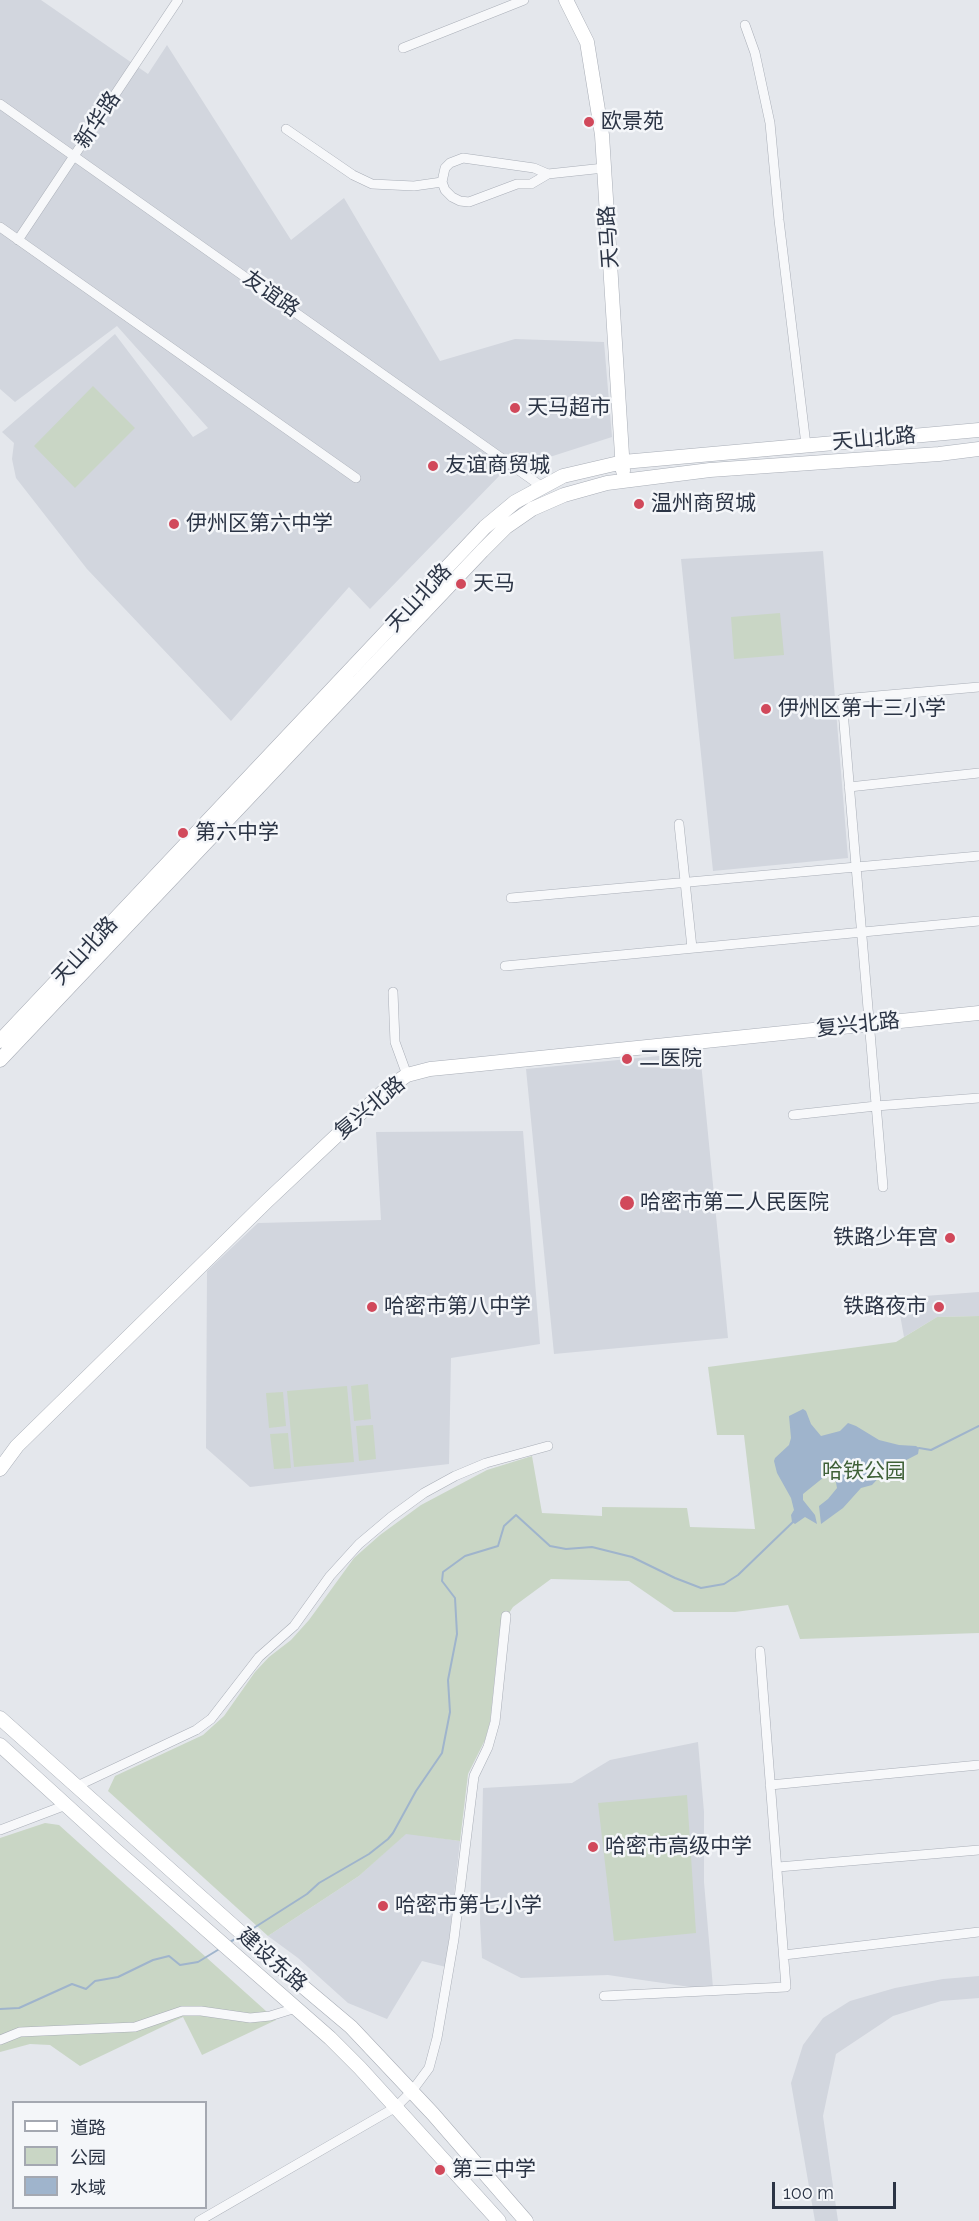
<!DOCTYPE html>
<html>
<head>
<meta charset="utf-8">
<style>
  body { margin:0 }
  #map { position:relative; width:979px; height:2221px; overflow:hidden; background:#e4e7ec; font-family:Raleway,"Noto Sans SC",sans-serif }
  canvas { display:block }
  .legend { position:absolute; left:12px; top:2101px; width:195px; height:108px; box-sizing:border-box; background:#f4f6f9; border:2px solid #a4a8b1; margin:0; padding:8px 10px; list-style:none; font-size:18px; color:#2b3445 }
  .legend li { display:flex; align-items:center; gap:12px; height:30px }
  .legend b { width:30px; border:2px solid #a4a8b1 }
  .scale { position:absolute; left:772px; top:2182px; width:124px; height:27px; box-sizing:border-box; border:3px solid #2b3445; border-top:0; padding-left:8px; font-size:18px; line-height:21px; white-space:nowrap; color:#2b3445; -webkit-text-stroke:4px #f4f6f9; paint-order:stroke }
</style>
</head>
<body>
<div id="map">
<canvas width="979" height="2221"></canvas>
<ul class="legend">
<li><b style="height:8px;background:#fff"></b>道路</li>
<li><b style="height:16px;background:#c9d6c5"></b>公园</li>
<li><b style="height:16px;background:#9fb4cc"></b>水域</li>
</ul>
<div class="scale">100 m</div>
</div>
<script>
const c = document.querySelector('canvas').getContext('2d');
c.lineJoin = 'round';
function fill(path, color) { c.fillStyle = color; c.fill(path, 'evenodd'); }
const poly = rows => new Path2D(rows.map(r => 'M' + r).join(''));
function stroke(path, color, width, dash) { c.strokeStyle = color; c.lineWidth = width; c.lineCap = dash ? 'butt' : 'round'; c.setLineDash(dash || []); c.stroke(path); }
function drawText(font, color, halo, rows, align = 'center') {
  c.font = font + ' Raleway,"Noto Sans SC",sans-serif'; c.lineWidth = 5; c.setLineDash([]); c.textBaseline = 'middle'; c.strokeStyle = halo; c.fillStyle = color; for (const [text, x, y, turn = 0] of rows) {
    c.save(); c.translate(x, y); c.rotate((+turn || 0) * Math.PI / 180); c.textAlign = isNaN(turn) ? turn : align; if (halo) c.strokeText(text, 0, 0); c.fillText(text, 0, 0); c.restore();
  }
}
fill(poly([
  [0,0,41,0,148,74,167,45,291,240,344,198,440,361,515,339,604,342,612,437,503,472,370,609,349,587,231,721,87,569,16,478,12,459,14,443,2,432,115,334,193,437,208,428,117,326,15,402,0,389],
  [823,551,848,858,713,871,681,559],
  [700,1052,728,1338,554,1354,526,1069],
  [523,1131,540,1344,451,1358,449,1464,250,1487,206,1448,207,1271,258,1223,381,1220,376,1132],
  [979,1292,979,1316,937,1317,904,1337,897,1298],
  [698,1742,704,1812,704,1882,713,1988,697,1988,608,1975,521,1978,482,1958,480,1922,483,1788,572,1783,610,1760],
  [406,1833,460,1841,446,1967,422,1961,387,2019,348,2003,298,1958,268,1936,359,1876],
  [979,1976,979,1998,941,2001,893,2016,836,2054,823,2116,838,2221,815,2221,791,2083,803,2045,823,2018,850,2001,895,1988,943,1979]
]), '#d2d6de');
fill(poly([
  [93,386,135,428,75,488,34,446],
  [780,613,784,655,734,659,731,617],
  [979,1316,979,1633,800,1639,788,1605,735,1612,674,1612,629,1581,551,1579,513,1607,500,1627,490,1722,485,1740,468,1774,460,1841,406,1834,359,1876,268,1936,108,1791,115,1776,203,1735,224,1716,255,1672,269,1657,291,1640,309,1620,354,1558,380,1535,421,1505,487,1470,532,1456,542,1513,602,1516,602,1507,687,1508,690,1527,755,1529,744,1435,717,1435,708,1367,896,1342,937,1317],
  [368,1384,371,1419,354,1421,351,1386],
  [347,1386,354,1462,294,1467,287,1391],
  [283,1392,286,1426,269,1428,266,1393],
  [373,1425,376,1459,359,1461,356,1426],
  [288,1433,291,1468,274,1469,270,1434],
  [687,1795,696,1933,614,1941,598,1803],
  [45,1823,59,1825,276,2020,202,2055,183,2017,80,2066,50,2045,30,2044,0,2052,0,1838]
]), '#c9d6c5');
fill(poly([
  [803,1409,806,1411,811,1424,821,1436,840,1431,848,1423,856,1426,879,1440,899,1445,916,1446,919,1448,918,1454,885,1471,872,1485,861,1488,843,1508,821,1524,819,1506,828,1499,837,1488,835,1477,829,1473,803,1494,803,1500,815,1515,817,1524,805,1517,795,1524,792,1522,791,1515,794,1510,791,1498,777,1473,774,1461,775,1458,789,1445,791,1438,789,1416]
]), '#9fb4cc');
stroke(poly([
  [919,1448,931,1450,979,1426],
  [249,1931,307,1894,319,1883,369,1854,388,1839,393,1833,416,1791,442,1753,450,1712,448,1680,457,1634,455,1598,442,1581,443,1572,465,1556,498,1546,504,1526,516,1515,550,1546,566,1549,592,1547,632,1557,675,1578,701,1588,724,1584,738,1575,795,1520],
  [228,1943,239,1937],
  [0,2009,19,2008,72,1984,86,1989,95,1981,118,1977,153,1960,169,1956,180,1965,198,1962,221,1948]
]), '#9fb4cc', 2);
const street = poly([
  [745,25,755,53,770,123,779,220,806,445],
  [403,48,524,0],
  [0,104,541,486],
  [286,129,353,175,372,184,414,186,442,182],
  [548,174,531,184,517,184,469,202,460,201,452,197,445,190,442,182,445,168,450,163,463,158,534,168,548,174,604,168],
  [0,227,356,478],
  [18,240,178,0],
  [849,787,979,773],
  [679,824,692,948],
  [511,898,979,856],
  [505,966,979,921],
  [393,992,395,1042,407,1075],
  [793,1115,876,1106,979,1098],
  [883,1187,842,699,979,687],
  [770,1785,979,1765],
  [75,1787,196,1730,211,1719,259,1657,294,1626,330,1576,359,1544,391,1517,424,1493,455,1476,486,1463,548,1446],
  [0,1830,66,1805],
  [778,1867,979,1850],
  [784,1955,979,1932],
  [604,1996,786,1987,760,1651],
  [0,2040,20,2032,135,2027,182,2011,201,2011,250,2018,270,2016,296,2008],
  [199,2221,396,2107,412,2091,429,2068,437,2038,454,1939,474,1776,488,1747,495,1722,506,1616]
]);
const secondary = poly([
  [566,0,587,42,602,135,623,471],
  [0,1041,485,527,515,502,563,476,623,462,979,430],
  [0,1060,482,551,506,527,532,509,564,495,607,483,710,470,939,454,979,449],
  [0,1469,17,1446,267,1201,384,1091,407,1075,430,1069,471,1065,979,1013],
  [0,1718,275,1963,351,2027,433,2114,526,2221],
  [0,1745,111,1846,330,2038,360,2068,499,2221]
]);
stroke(street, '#a9aeb7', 10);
stroke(secondary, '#a9aeb7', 15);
stroke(street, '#f7f8fa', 9);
stroke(secondary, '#fff', 14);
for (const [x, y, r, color] of [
  [589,122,6,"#d1495b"],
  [515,408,6,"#d1495b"],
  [433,466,6,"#d1495b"],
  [639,504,6,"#d1495b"],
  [174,524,6,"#d1495b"],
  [461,584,6,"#d1495b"],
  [766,709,6,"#d1495b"],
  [183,833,6,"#d1495b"],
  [627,1059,6,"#d1495b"],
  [627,1203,8,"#d1495b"],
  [950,1238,6,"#d1495b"],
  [372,1307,6,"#d1495b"],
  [939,1307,6,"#d1495b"],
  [593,1847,6,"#d1495b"],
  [383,1906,6,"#d1495b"],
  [440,2170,6,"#d1495b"]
]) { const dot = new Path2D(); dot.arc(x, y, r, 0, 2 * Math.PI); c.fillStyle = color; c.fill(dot); stroke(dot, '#f4f6f9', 2); }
drawText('21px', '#2b3445', '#f4f6f9', [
  ["新华路",98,120,-56],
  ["天马路",609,237,-94],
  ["友谊路",271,294,35],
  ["天山北路",874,439,-5],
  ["天山北路",419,598,-47],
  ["天山北路",85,951,-47],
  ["复兴北路",858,1025,-6],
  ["复兴北路",370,1108,-40],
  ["建设东路",272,1960,41]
]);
drawText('21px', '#2b3445', '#f4f6f9', [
  ["欧景苑",601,122],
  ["天马超市",527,408],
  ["友谊商贸城",445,466],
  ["温州商贸城",651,504],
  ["伊州区第六中学",186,524],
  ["天马",473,584],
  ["伊州区第十三小学",778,709],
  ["第六中学",195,833],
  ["二医院",639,1059],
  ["哈密市第二人民医院",640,1203],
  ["铁路少年宫",938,1238,"right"],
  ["哈密市第八中学",384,1307],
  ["铁路夜市",927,1307,"right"],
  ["哈密市高级中学",605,1847],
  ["哈密市第七小学",395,1906],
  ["第三中学",452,2170]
], 'left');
drawText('21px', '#3f6138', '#f4f6f9', [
  ["哈铁公园",864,1472]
]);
</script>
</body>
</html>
